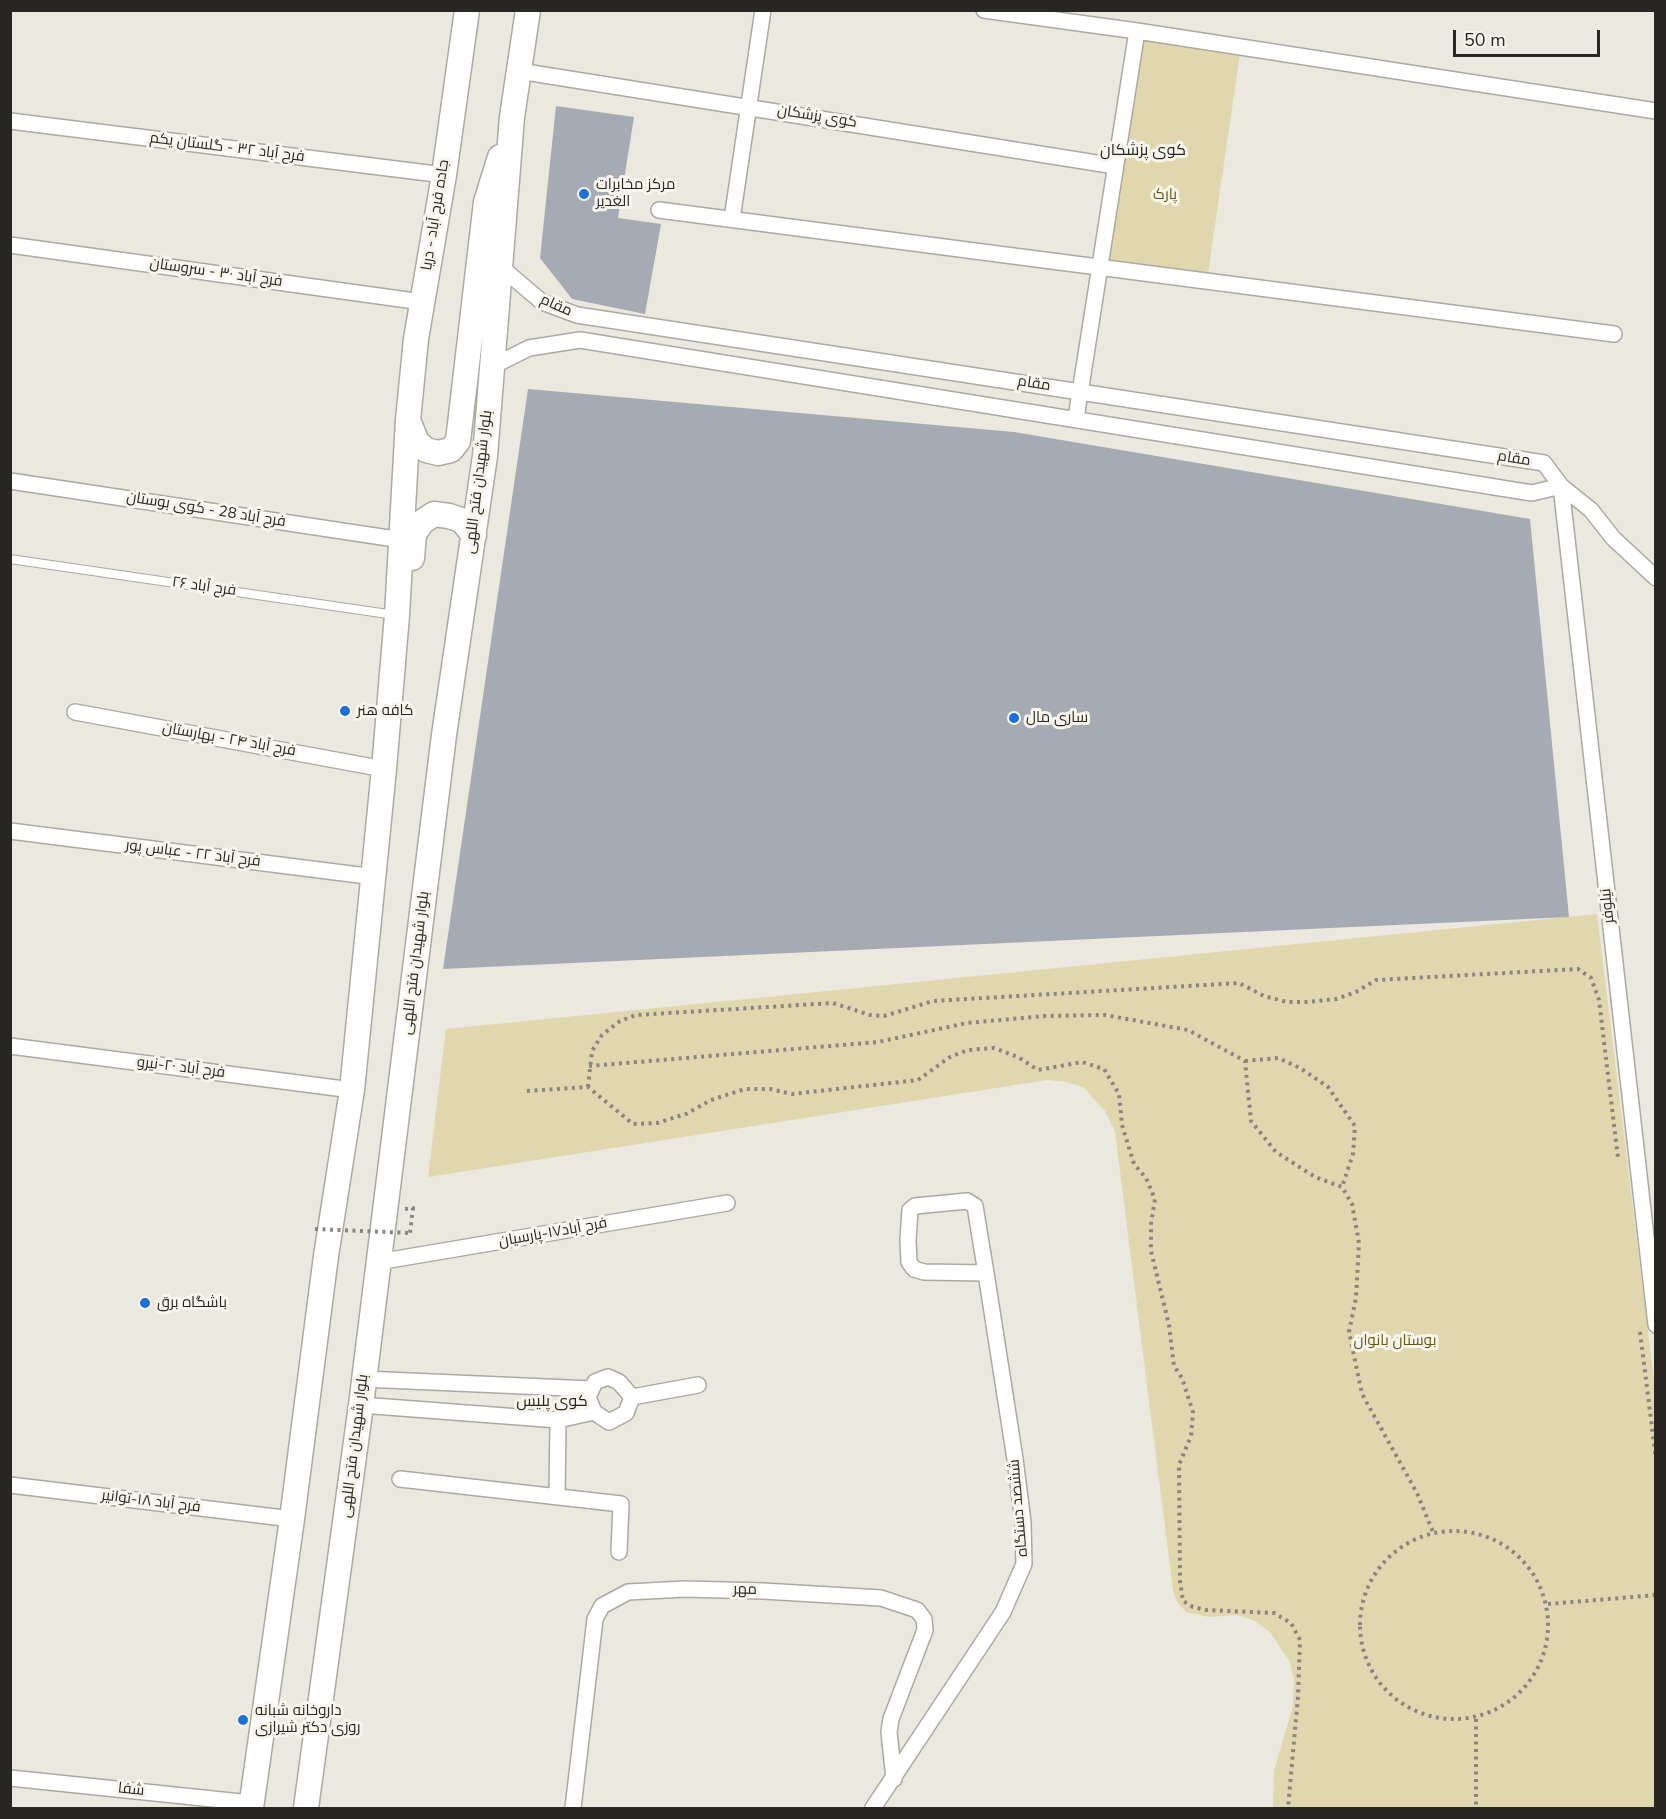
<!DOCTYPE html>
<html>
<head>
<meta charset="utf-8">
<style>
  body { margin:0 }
  #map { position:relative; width:1666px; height:1819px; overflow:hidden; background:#eae8df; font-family:"Nunito Sans",sans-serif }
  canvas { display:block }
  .frame { position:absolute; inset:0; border:12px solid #272622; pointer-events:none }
  .scale { position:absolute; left:1453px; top:30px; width:147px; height:27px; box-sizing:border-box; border:3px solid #272622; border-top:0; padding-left:8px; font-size:18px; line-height:21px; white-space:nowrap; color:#272622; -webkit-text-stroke:4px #f8f5ec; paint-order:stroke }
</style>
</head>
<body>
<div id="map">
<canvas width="1666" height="1819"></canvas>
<div class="frame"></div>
<div class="scale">50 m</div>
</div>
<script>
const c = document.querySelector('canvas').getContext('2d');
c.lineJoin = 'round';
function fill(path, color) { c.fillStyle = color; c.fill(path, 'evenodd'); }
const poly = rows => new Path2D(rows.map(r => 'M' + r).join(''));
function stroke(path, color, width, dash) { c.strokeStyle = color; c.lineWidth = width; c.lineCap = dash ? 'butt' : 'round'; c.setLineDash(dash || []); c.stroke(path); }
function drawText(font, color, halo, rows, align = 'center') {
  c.font = font + ' "Nunito Sans",Cairo,sans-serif'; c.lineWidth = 6; c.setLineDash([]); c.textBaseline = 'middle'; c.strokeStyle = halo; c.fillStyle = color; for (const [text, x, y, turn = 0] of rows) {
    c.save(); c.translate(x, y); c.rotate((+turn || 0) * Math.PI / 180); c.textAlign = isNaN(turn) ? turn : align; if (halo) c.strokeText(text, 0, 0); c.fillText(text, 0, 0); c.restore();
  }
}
fill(poly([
  [1137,31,1241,47,1208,273,1100,259],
  [1597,914,1655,1389,1655,1808,1273,1808,1274,1771,1293,1706,1294,1679,1290,1662,1270,1632,1253,1620,1237,1615,1209,1617,1186,1612,1178,1603,1173,1591,1115,1131,1105,1111,1083,1087,1066,1082,1047,1080,428,1177,446,1029]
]), '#e1d7ae');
fill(poly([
  [556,106,634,117,618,218,661,224,645,314,572,299,540,258],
  [528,389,1014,432,1530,519,1569,917,443,969]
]), '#a6abb3');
const service = poly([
  [10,559,395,615]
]);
const minor = poly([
  [984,10,1137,31],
  [519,71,1115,166],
  [10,121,444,175],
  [659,210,1614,334],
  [732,219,763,10],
  [10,245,422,302],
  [502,268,542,302,577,315,1544,463,1561,486,1591,510,1613,538,1656,578],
  [491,367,529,348,580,340,1532,493,1561,486],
  [1076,418,1137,31,1656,111],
  [10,481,402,540],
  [1561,486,1656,1325],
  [75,712,384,769],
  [10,831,375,877],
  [10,1046,352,1090],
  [378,1262,727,1203],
  [608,1377,619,1382,632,1397,626,1413,609,1422,594,1412,588,1397,595,1382,608,1377],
  [364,1379,591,1389],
  [632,1397,698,1385],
  [361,1405,558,1420,594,1412],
  [400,1479,621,1504,619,1552],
  [10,1485,292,1519],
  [557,1497,558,1420],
  [10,1778,251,1803],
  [573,1808,595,1619,602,1606,628,1592,685,1589,763,1591,881,1598,917,1610,924,1619,925,1630,891,1719,889,1732,894,1779],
  [873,1808,1003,1612,1024,1564,1023,1522,1015,1459,986,1273,975,1206,967,1201,915,1206,910,1210,908,1240,909,1262,914,1269,924,1272,986,1273]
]);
const primary = poly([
  [408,420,417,442,426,450,438,453,451,450,458,441,486,202,500,157],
  [412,558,414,534,422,522,434,514,449,516,461,520,474,535],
  [251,1808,292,1519,326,1256,352,1090,384,769,397,615,408,420,416,339,444,175,467,10],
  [306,1808,361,1405,444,735,485,456,512,117,528,10]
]);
stroke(service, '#aca9a0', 10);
stroke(minor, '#aca9a0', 18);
stroke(primary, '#aca9a0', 27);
stroke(poly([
  [1245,1061,1278,1058,1300,1068,1328,1087,1355,1126,1353,1154,1342,1187],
  [589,1066,878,1042,967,1023,1045,1016,1105,1015,1188,1030,1245,1061,1251,1121,1276,1152,1315,1177,1342,1187,1352,1204,1359,1243,1356,1298,1349,1332,1362,1394,1417,1493,1433,1532],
  [588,1087,592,1051,602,1035,620,1021,636,1015,833,1003,870,1015,884,1016,933,1001,1239,983,1264,996,1287,1002,1307,1002,1336,999,1356,992,1376,980,1578,969,1591,978,1599,1000,1618,1158],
  [527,1091,588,1087,633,1124,657,1123,686,1114,711,1100,745,1089,770,1089,792,1094,918,1080,950,1057,968,1050,994,1048,1018,1057,1038,1070,1082,1062,1104,1069,1119,1094,1122,1125,1134,1164,1146,1178,1155,1199,1151,1224,1151,1251,1169,1325,1174,1366,1182,1378,1193,1412,1191,1436,1179,1465,1180,1581,1183,1601,1193,1607,1206,1610,1274,1613,1291,1623,1300,1640,1298,1697,1288,1808],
  [405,1209,413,1208,410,1233],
  [1640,1332,1656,1459],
  '1360 1625a94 94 0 1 1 188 0a94 94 0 1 1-188 0Z',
  [1548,1604,1656,1595],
  [1476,1719,1476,1808]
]), '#888680', 4, [3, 4.5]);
stroke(service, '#fff', 8);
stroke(minor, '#fff', 15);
stroke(primary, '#fff', 24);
stroke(poly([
  [315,1229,410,1233]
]), '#888680', 4, [3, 4.5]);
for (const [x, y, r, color] of [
  [584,194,6,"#1b70da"],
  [345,711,6,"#1b70da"],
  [1014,718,6,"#1b70da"],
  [145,1303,6,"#1b70da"],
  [243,1720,6,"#1b70da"]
]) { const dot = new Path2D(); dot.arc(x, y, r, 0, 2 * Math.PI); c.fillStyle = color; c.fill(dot); stroke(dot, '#f8f5ec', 2); }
drawText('15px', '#272622', '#f8f5ec', [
  ["کوی پزشکان",817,117,9],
  ["فرح آباد ۳۲ - گلستان یکم",227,148,7],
  ["جاده فرح آباد - دریا",436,215,-81],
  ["فرح آباد ۳۰ - سروستان",216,273,8],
  ["مقام",556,306,24],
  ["مقام",1034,384,9],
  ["مقام",1514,459,9],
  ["بلوار شهیدان فتح اللهی",479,482,-83],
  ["فرح آباد 28 - کوی بوستان",206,510,9],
  ["فرح آباد ۲۶",204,587,8],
  ["فرح آباد ۲۴ - بهارستان",229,740,10],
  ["فرح آباد ۲۲ - عباس پور",193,854,7],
  ["نیلوفر",1608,906,-96],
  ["بلوار شهیدان فتح اللهی",416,963,-83],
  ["فرح آباد ۲۰-نیرو",181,1068,7],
  ["فرح آباد۱۷-پارسیان",553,1233,-10],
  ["بلوار شهیدان فتح اللهی",355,1446,-83],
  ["فرح آباد ۱۸-توانیر",151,1502,7],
  ["ششصد دستگاه",1019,1508,-95],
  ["مهر",745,1590,1],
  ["شفا",131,1790,6]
]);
drawText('15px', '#272622', '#f8f5ec', [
  ["مرکز مخابرات",596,185],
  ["الغدیر",596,202],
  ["کافه هنر",357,711],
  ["ساری مال",1026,718],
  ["باشگاه برق",157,1303],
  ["داروخانه شبانه",255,1711],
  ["روزی دکتر شیرازی",255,1728]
], 'left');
drawText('15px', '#67570c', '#f8f5ec', [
  ["پارک",1165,195],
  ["بوستان بانوان",1395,1341]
]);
drawText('16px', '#272622', '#f8f5ec', [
  ["کوی پزشکان",1143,151],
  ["کوی پلیس",552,1402]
]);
</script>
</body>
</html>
